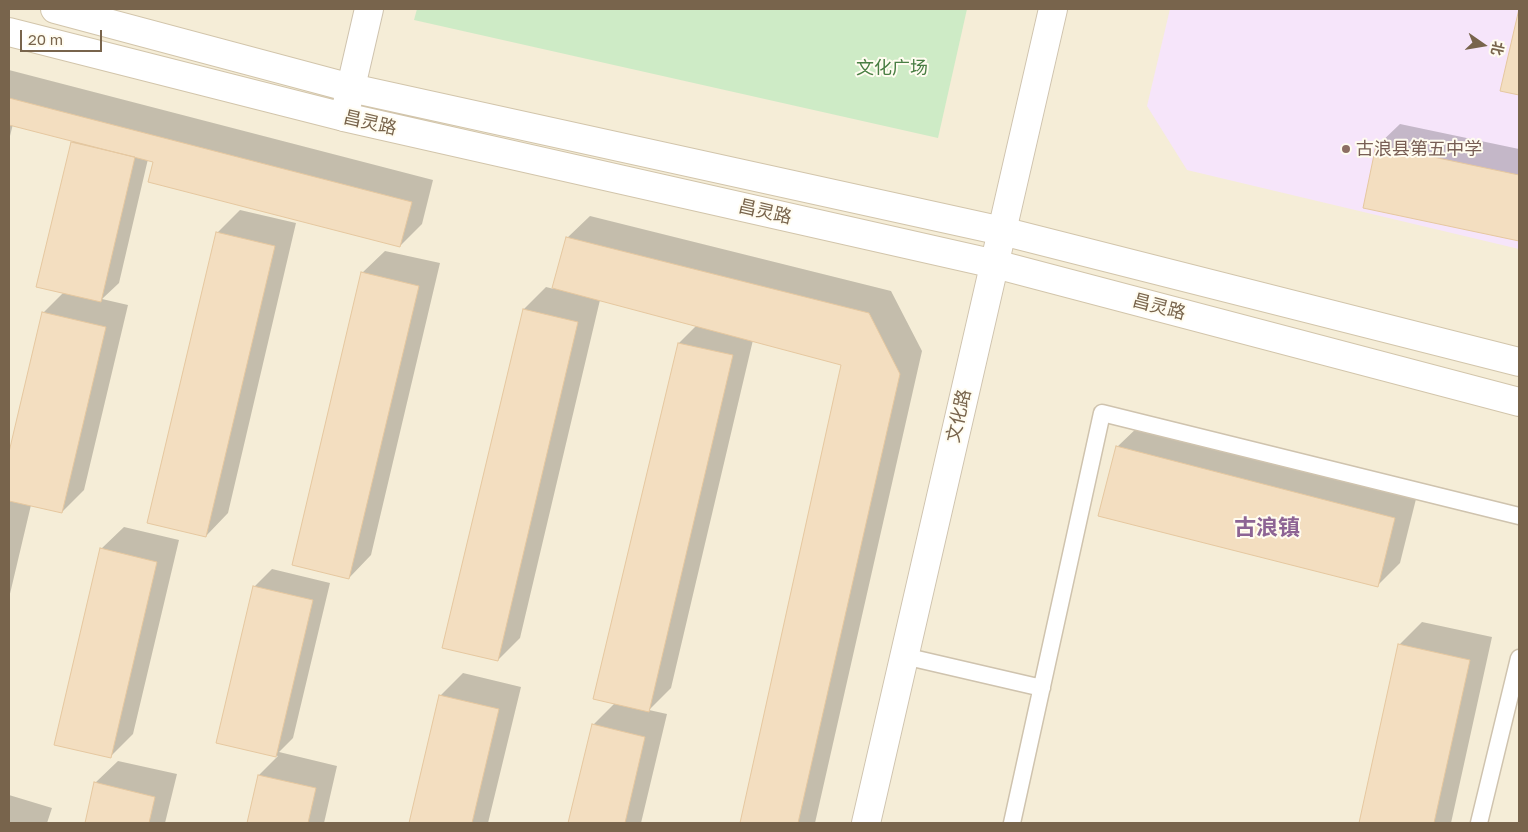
<!DOCTYPE html>
<html>
<head>
<meta charset="utf-8">
<style>
  body { margin:0 }
  #map { position:relative; width:1528px; height:832px; overflow:hidden; background:#fdf9e9; font-family:"Golos Text","Noto Sans SC",sans-serif }
  canvas { display:block }
  .frame { position:absolute; inset:0; border:10px solid #78644c; pointer-events:none }
  .north { position:absolute; left:1458px; top:20px; width:50px; height:50px; -webkit-text-stroke:4px #fffcf0; paint-order:stroke; rotate:103deg; font-size:14px; font-weight:700; line-height:20px; text-align:center; color:#78644c }
  .north::after { content:''; display:block; margin:auto; width:18px; height:22px; background:#78644c; clip-path:polygon(50% 0,100% 100%,50% 72%,0 100%) }
  .scale { position:absolute; left:20px; top:30px; width:82px; height:22px; box-sizing:border-box; border:2px solid #78644c; border-top:0; padding-left:6px; font-size:15px; line-height:18px; white-space:nowrap; color:#78644c; -webkit-text-stroke:4px #fffcf0; paint-order:stroke }
</style>
</head>
<body>
<div id="map">
<canvas width="1528" height="832"></canvas>
<div class="frame"></div>
<div class="north">北</div>
<div class="scale">20 m</div>
</div>
<script>
const c = document.querySelector('canvas').getContext('2d');
c.lineJoin = 'round';
function fill(path, color) { c.fillStyle = color; c.fill(path, 'evenodd'); }
const poly = rows => new Path2D(rows.map(r => 'M' + r).join(''));
function stroke(path, color, width, dash) { c.strokeStyle = color; c.lineWidth = width; c.lineCap = dash ? 'butt' : 'round'; c.setLineDash(dash || []); c.stroke(path); }
function drawText(font, color, halo, rows, align = 'center') {
  c.font = font + ' "Golos Text","Noto Sans SC",sans-serif'; c.lineWidth = 4; c.setLineDash([]); c.textBaseline = 'middle'; c.strokeStyle = halo; c.fillStyle = color; for (const [text, x, y, turn = 0] of rows) {
    c.save(); c.translate(x, y); c.rotate((+turn || 0) * Math.PI / 180); c.textAlign = isNaN(turn) ? turn : align; if (halo) c.strokeText(text, 0, 0); c.fillText(text, 0, 0); c.restore();
  }
}
fill(poly([
  [9,9,1519,9,1519,823,9,823]
]), '#f5edd7');
fill(poly([
  [1170,9,1519,9,1519,249,1187,170,1147,106]
]), '#f6e5fa');
fill(poly([
  [417,9,967,9,938,138,414,20]
]), '#ceebc6');
fill(poly([
  [1519,12,1519,94,1502,90],
  [9,70,433,180,422,224,400,246,148,159,119,283,102,299,128,305,84,490,62,512,31,505,9,598,9,457,43,313,64,292,72,143,74,140,13,124,9,140],
  [1400,124,1519,149,1519,239,1364,207,1377,146],
  [240,210,296,223,228,513,206,536,217,233],
  [590,216,891,291,922,351,815,823,742,823,842,364,753,340,671,688,649,710,667,714,641,823,570,823,593,725,615,703,595,698,679,343,697,325,600,300,520,638,498,660,524,309,546,287,554,289,567,238],
  [385,251,440,263,371,555,349,578,362,273],
  [1140,425,1417,495,1400,563,1377,586,1117,447],
  [124,527,179,540,133,734,110,757,101,549],
  [272,569,330,583,293,738,279,752,337,766,324,823,248,823,259,775,278,756,218,742,255,586],
  [1422,622,1492,637,1451,823,1360,823,1399,645],
  [463,673,521,687,488,823,410,823,440,696],
  [118,761,177,774,165,823,86,823,95,783],
  [9,795,52,808,47,823,9,823]
]), '#0003');
const building = poly([
  [1519,9,1519,95,1500,91,1519,9],
  [9,98,412,202,400,247,148,182,153,162,9,125,9,98],
  [71,142,135,157,101,302,36,287,71,142],
  [1376,145,1519,175,1519,241,1363,208,1376,145],
  [216,232,275,246,206,537,147,523,216,232],
  [566,237,869,313,900,374,798,823,740,823,841,365,552,288,566,237],
  [361,272,419,286,349,579,292,565,361,272],
  [523,309,578,322,498,661,442,648,523,309],
  [42,312,106,327,62,513,9,501,9,452,42,312],
  [678,343,733,355,649,712,593,699,678,343],
  [1116,446,1395,518,1378,587,1098,516,1116,446],
  [100,548,157,562,111,758,54,745,100,548],
  [253,586,313,600,276,757,216,743,253,586],
  [1398,644,1470,660,1434,823,1359,823,1398,644],
  [439,695,499,709,472,823,409,823,439,695],
  [592,724,645,737,625,823,568,823,592,724],
  [258,775,316,788,308,823,247,823,258,775],
  [94,782,155,797,149,823,85,823,94,782]
]);
fill(building, '#f3dec0');
stroke(building, '#e6c8a0', 1);
const service = poly([
  [904,656,1042,688],
  [1012,823,1102,413,1519,516],
  [1479,823,1519,658]
]);
const minor = poly([
  [344,117,369,9]
]);
const tertiary = poly([
  [866,823,1053,9]
]);
const secondary = poly([
  [55,9,351,88,1002,231,1519,362],
  [9,32,344,117,995,264,1519,402]
]);
stroke(service, '#cfc3ae', 19);
stroke(minor, '#cfc3ae', 30);
stroke(tertiary, '#cfc3ae', 30);
stroke(secondary, '#d2c5ab', 30);
stroke(service, '#fff', 16);
stroke(minor, '#fff', 28);
stroke(tertiary, '#fff', 28);
stroke(secondary, '#fff', 28);
for (const [x, y, r, color] of [
  [1346,149,5,"#8d6e63"]
]) { const dot = new Path2D(); dot.arc(x, y, r, 0, 2 * Math.PI); c.fillStyle = color; c.fill(dot); stroke(dot, '#fffcf0', 2); }
drawText('18px', '#497e43', '#fffcf0', [
  ["文化广场",892,68]
]);
drawText('18px', '#78644c', '#fffcf0', [
  ["昌灵路",370,123,13],
  ["昌灵路",765,212,13],
  ["昌灵路",1159,307,15],
  ["文化路",959,416,-77]
]);
drawText('18px', '#785e54', '#fffcf0', [
  ["古浪县第五中学",1356,149]
], 'left');
drawText('bold 22px', '#8d6494', '#fffcf0', [
  ["古浪镇",1267,528]
]);
</script>
</body>
</html>
